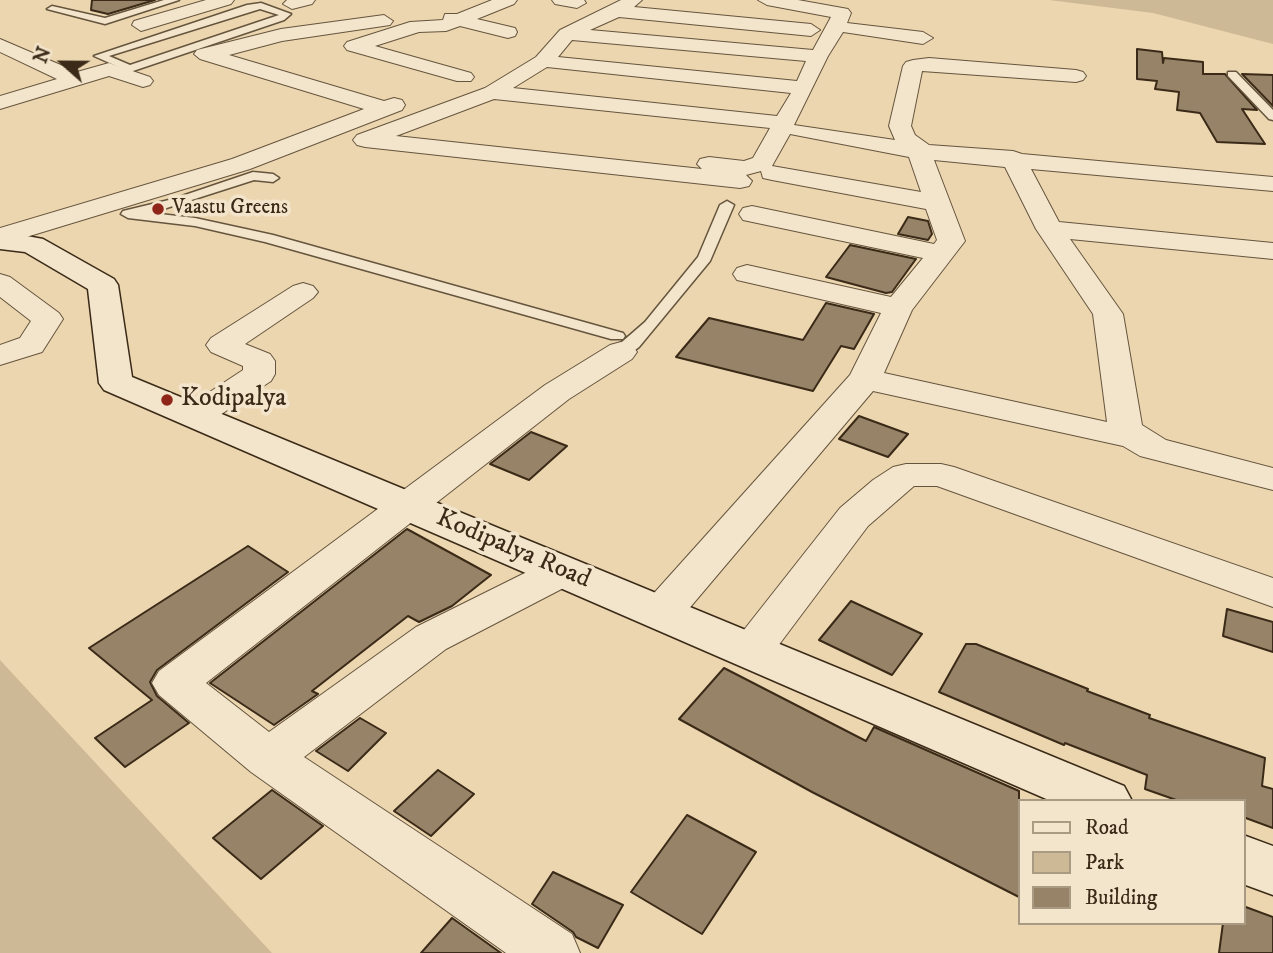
<!DOCTYPE html>
<html>
<head>
<meta charset="utf-8">
<style>
  body { margin:0 }
  #map { position:relative; width:1273px; height:953px; overflow:hidden; background:#ecd6b0; font-family:"IM FELL DW Pica",serif }
  canvas { display:block }
  .legend { position:absolute; left:1018px; top:799px; width:228px; height:126px; box-sizing:border-box; background:#f3e4cc; border:2px solid #a99a84; margin:0; padding:9px 12px; list-style:none; font-size:21px; color:#3a2a17 }
  .legend li { display:flex; align-items:center; gap:14px; height:35px }
  .legend b { width:35px; border:2px solid #a99a84 }
  .north { position:absolute; left:28px; top:28px; width:70px; height:70px; -webkit-text-stroke:5px #f3e4cc; paint-order:stroke; rotate:291deg; font-size:19px; font-weight:700; line-height:28px; text-align:center; color:#3a2a17 }
  .north::after { content:''; display:block; margin:auto; width:24px; height:32px; background:#3a2a17; clip-path:polygon(50% 0,100% 100%,50% 72%,0 100%) }
</style>
</head>
<body>
<div id="map">
<canvas width="1273" height="953"></canvas>
<ul class="legend">
<li><b style="height:9px;background:#f3e4cc"></b>Road</li>
<li><b style="height:19px;background:#ceb996"></b>Park</li>
<li><b style="height:19px;background:#978367"></b>Building</li>
</ul>
<div class="north">N</div>
</div>
<script>
const c = document.querySelector('canvas').getContext('2d');
c.lineJoin = 'round';
function fill(path, color) { c.fillStyle = color; c.fill(path, 'evenodd'); }
const poly = rows => new Path2D(rows.map(r => 'M' + r).join(''));
function stroke(path, color, width, dash) { c.strokeStyle = color; c.lineWidth = width; c.lineCap = dash ? 'butt' : 'round'; c.setLineDash(dash || []); c.stroke(path); }
function drawText(font, color, halo, rows, align = 'center') {
  c.font = font + ' "IM FELL DW Pica",serif'; c.lineWidth = 7; c.setLineDash([]); c.textBaseline = 'middle'; c.strokeStyle = halo; c.fillStyle = color; for (const [text, x, y, turn = 0] of rows) {
    c.save(); c.translate(x, y); c.rotate((+turn || 0) * Math.PI / 180); c.textAlign = isNaN(turn) ? turn : align; if (halo) c.strokeText(text, 0, 0); c.fillText(text, 0, 0); c.restore();
  }
}
fill(poly([
  [1049,0,1273,0,1273,44,1153,13],
  [0,660,272,953,0,953]
]), '#ceb996');
const building = poly([
  [92,0,155,0,108,14,91,10,92,0],
  [1137,49,1162,52,1163,63,1164,58,1203,62,1203,74,1225,74,1257,110,1242,109,1265,144,1217,142,1200,113,1177,110,1179,92,1155,89,1157,81,1137,79,1137,49],
  [1242,74,1273,75,1273,106,1242,74],
  [908,217,928,221,932,234,928,240,898,234,908,217],
  [850,245,916,259,892,292,886,293,826,277,850,245],
  [826,303,874,314,854,349,841,346,813,391,676,357,709,318,803,340,826,303],
  [859,416,908,434,888,457,839,439,859,416],
  [531,432,567,446,529,480,490,464,531,432],
  [407,529,491,575,452,606,419,622,408,616,312,691,318,694,274,725,210,683,407,529],
  [248,546,288,572,157,670,150,682,157,696,189,723,125,767,95,738,152,700,89,648,248,546],
  [851,601,922,634,892,675,819,640,851,601],
  [1227,609,1273,622,1273,652,1223,636,1227,609],
  [966,644,976,644,1088,689,1087,691,1150,715,1149,718,1265,758,1262,786,1273,789,1273,828,1243,817,1243,801,1179,801,1145,789,1147,775,1065,743,1064,745,939,692,966,644],
  [724,668,866,741,874,727,1019,791,1019,897,812,792,679,719,724,668],
  [360,718,386,733,348,771,316,751,360,718],
  [438,770,474,794,431,836,394,811,438,770],
  [272,790,323,826,261,879,213,838,272,790],
  [687,815,756,852,702,934,631,892,687,815],
  [553,872,623,905,598,948,576,937,573,932,532,904,553,872],
  [1243,906,1273,917,1273,953,1219,953,1223,923,1243,923,1243,906],
  [452,918,501,953,421,953,452,918]
]);
fill(building, '#978367');
stroke(building, '#3a2a17', 2);
const service = poly([
  [164,0,179,0,105,24,47,9,52,6,105,18,164,0],
  [261,3,291,14,284,20,130,72,94,56,247,5,261,3],
  [260,9,279,15,130,65,109,56,260,9],
  [1228,72,1236,72,1273,110,1273,120,1269,119,1228,76,1228,72],
  [253,172,273,174,279,178,273,182,254,180,151,213,195,218,273,235,623,333,625,336,623,339,611,339,265,242,195,226,128,218,121,214,123,211,173,199,253,172],
  [727,201,734,205,710,261,639,347,627,356,615,356,613,352,615,348,645,322,698,257,720,205,727,201]
]);
const minor = poly([
  [206,0,234,0,231,4,141,31,132,25,134,21,206,0],
  [287,0,315,0,312,4,292,9,283,4,287,0],
  [492,0,517,0,514,4,477,19,515,28,517,32,515,36,508,38,460,26,446,31,419,32,375,46,471,73,474,77,471,81,457,81,347,50,344,46,347,42,410,22,443,20,445,14,457,14,492,0],
  [552,0,584,0,586,3,577,8,555,4,552,0],
  [621,0,642,0,634,7,811,24,820,30,811,36,619,17,590,30,813,50,831,17,767,5,758,0,798,0,848,9,851,13,847,23,923,32,933,38,923,44,843,32,828,56,794,125,895,140,889,126,903,66,906,62,913,60,929,58,1076,70,1083,72,1086,76,1083,80,1076,82,922,71,911,126,915,135,929,145,1013,151,1022,154,1273,177,1273,191,1031,169,1059,222,1273,243,1273,259,1070,239,1123,314,1142,425,1166,440,1273,468,1273,490,1140,456,1123,446,873,391,676,624,661,628,646,624,640,613,646,602,850,375,881,313,737,280,733,274,737,268,747,265,891,297,923,258,743,220,739,214,743,208,752,206,934,244,937,240,926,209,772,180,763,178,761,171,746,175,752,181,749,186,740,188,365,147,357,145,353,140,357,135,485,88,536,57,560,30,621,0],
  [572,40,806,61,797,81,558,57,572,40],
  [547,67,791,93,777,116,513,88,547,67],
  [494,99,770,128,753,158,744,161,709,157,700,159,697,164,702,169,396,136,494,99],
  [790,134,909,157,921,192,772,166,790,134],
  [934,160,1005,167,1036,229,1093,314,1107,422,884,373,912,310,965,241,934,160],
  [384,15,393,21,390,25,282,41,229,55,384,101,394,98,402,100,405,105,402,110,250,169,0,245,0,228,232,159,364,109,200,59,194,54,197,50,281,29,384,15],
  [0,39,77,72,109,63,150,77,153,81,150,85,143,87,109,76,0,109,0,96,57,79,0,52,0,39],
  [0,274,10,277,59,313,63,319,42,352,0,365,0,345,20,338,31,321,0,297,0,274],
  [303,283,313,286,318,292,313,298,245,344,270,354,275,361,275,374,271,381,208,423,196,426,184,423,179,416,184,409,243,370,243,366,211,352,206,345,211,338,293,286,303,283],
  [621,342,632,345,637,352,632,359,569,399,206,683,269,732,416,627,549,561,563,557,577,561,583,571,577,581,446,649,304,757,572,934,580,953,506,953,251,772,159,695,152,683,159,671,545,385,610,345,621,342],
  [906,464,941,464,954,467,1273,578,1273,607,937,486,914,486,868,526,766,662,751,667,736,662,729,651,736,640,840,508,873,480,893,467,906,464]
]);
const secondary = poly([
  [0,231,43,239,114,279,118,285,132,377,1124,786,1132,801,1051,801,104,390,99,383,88,289,25,252,0,249,0,231],
  [1243,835,1273,846,1273,895,1243,884,1243,835]
]);
stroke(service, '#66553d', 3);
stroke(minor, '#66553d', 2);
stroke(secondary, '#3a2a17', 3);
fill(service, '#f3e4cc');
fill(minor, '#f3e4cc');
fill(secondary, '#f3e4cc');
for (const [x, y, r, color] of [
  [158,209,7,"#8f2418"],
  [167,400,7,"#8f2418"]
]) { const dot = new Path2D(); dot.arc(x, y, r, 0, 2 * Math.PI); c.fillStyle = color; c.fill(dot); stroke(dot, '#f3e4cc', 2.5); }
drawText('21px', '#3a2a17', '#f3e4cc', [
  ["Vaastu Greens",172,209]
], 'left');
drawText('26px', '#3a2a17', '#f3e4cc', [
  ["Kodipalya",181,400]
], 'left');
drawText('26px', '#3a2a17', '#f3e4cc', [
  ["Kodipalya Road",513,550,23]
]);
</script>
</body>
</html>
